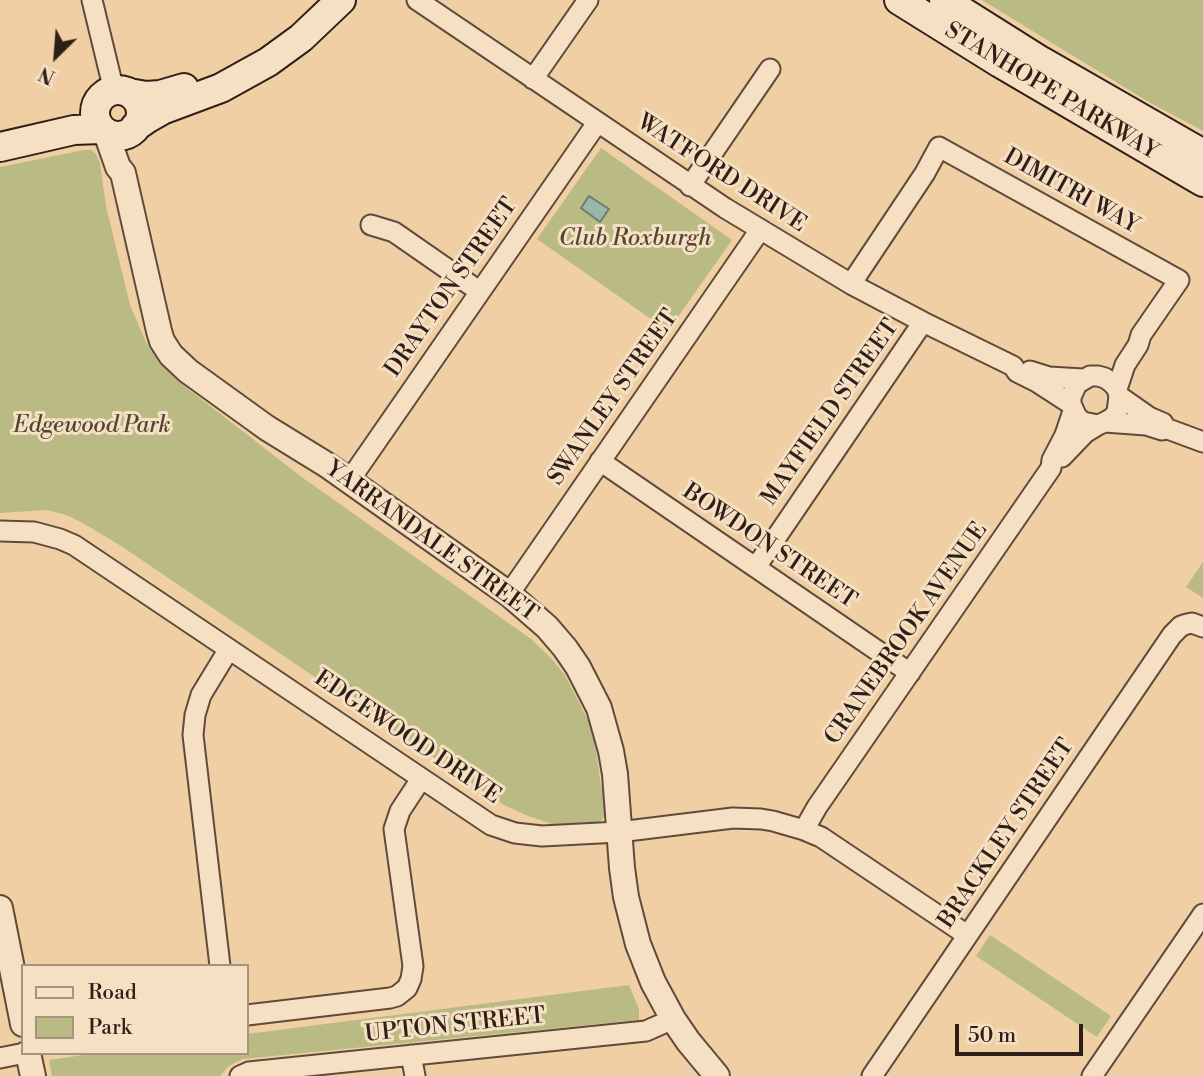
<!DOCTYPE html>
<html>
<head>
<meta charset="utf-8">
<style>
  body { margin:0 }
  #map { position:relative; width:1203px; height:1076px; overflow:hidden; background:#efcfa3; font-family:"Libre Bodoni",serif }
  canvas { display:block }
  .legend { position:absolute; left:21px; top:964px; width:228px; height:91px; box-sizing:border-box; background:#f5e0c3; border:2px solid #a6937f; margin:0; padding:9px 12px; list-style:none; font-size:21px; color:#2f1f18 }
  .legend li { display:flex; align-items:center; gap:14px; height:35px }
  .legend b { width:35px; border:2px solid #a6937f }
  .north { position:absolute; left:21px; top:21px; width:70px; height:70px; -webkit-text-stroke:5px #f5e0c3; paint-order:stroke; rotate:205deg; font-size:19px; font-weight:700; line-height:28px; text-align:center; color:#2f1f18 }
  .north::after { content:''; display:block; margin:auto; width:24px; height:32px; background:#2f1f18; clip-path:polygon(50% 0,100% 100%,50% 72%,0 100%) }
  .scale { position:absolute; left:955px; top:1024px; width:128px; height:32px; box-sizing:border-box; border:4px solid #2f1f18; border-top:0; padding-left:9px; font-size:21px; line-height:24px; white-space:nowrap; color:#2f1f18; -webkit-text-stroke:5px #f5e0c3; paint-order:stroke }
</style>
</head>
<body>
<div id="map">
<canvas width="1203" height="1076"></canvas>
<ul class="legend">
<li><b style="height:9px;background:#f5e0c3"></b>Road</li>
<li><b style="height:19px;background:#baba84"></b>Park</li>
</ul>
<div class="north">N</div>
<div class="scale">50 m</div>
</div>
<script>
const c = document.querySelector('canvas').getContext('2d');
c.lineJoin = 'round';
function fill(path, color) { c.fillStyle = color; c.fill(path, 'evenodd'); }
const poly = rows => new Path2D(rows.map(r => 'M' + r).join(''));
function stroke(path, color, width, dash) { c.strokeStyle = color; c.lineWidth = width; c.lineCap = dash ? 'butt' : 'round'; c.setLineDash(dash || []); c.stroke(path); }
function drawText(font, color, halo, rows, align = 'center') {
  c.font = font + ' "Libre Bodoni",serif'; c.lineWidth = 6; c.setLineDash([]); c.textBaseline = 'middle'; c.strokeStyle = halo; c.fillStyle = color; for (const [text, x, y, turn = 0] of rows) {
    c.save(); c.translate(x, y); c.rotate((+turn || 0) * Math.PI / 180); c.textAlign = isNaN(turn) ? turn : align; if (halo) c.strokeText(text, 0, 0); c.fillText(text, 0, 0); c.restore();
  }
}
fill(poly([
  [982,0,1203,0,1203,131,1147,101],
  [601,148,732,240,668,331,537,239],
  [84,150,91,150,96,154,100,163,106,206,130,305,146,342,161,365,178,381,303,478,531,639,550,657,565,675,588,720,595,744,601,786,606,794,607,813,601,821,596,823,555,825,528,816,504,805,121,546,83,523,66,515,47,510,0,513,0,167],
  [1203,562,1203,598,1186,587],
  [990,935,1111,1016,1097,1037,976,956],
  [629,985,639,1009,639,1020,243,1059,229,1066,220,1076,52,1076,49,1060,97,1053,247,1053,247,1034]
]), '#baba84');
const water = poly([
  [589,196,609,209,600,222,581,208,589,196]
]);
fill(water, '#9ab6aa');
stroke(water, '#6f7a70', 2);
const minor = poly([
  [92,0,114,91],
  [417,0,725,208,851,284,923,322,1013,366,1017,372,1037,382,1071,404],
  [533,79,588,0],
  [690,186,770,69],
  [371,225,394,232,479,291],
  [851,284,925,173,939,147,1179,280,1141,335,1138,345,1125,365,1117,389],
  [1030,371,1049,377,1083,379],
  [1119,396,1149,417,1163,423],
  [1105,422,1146,425,1162,430,1168,429,1203,442],
  [1062,457,1085,433,1098,425,1105,422,1112,418,1117,412,1119,396,1117,389,1112,383,1105,378,1098,376,1090,376,1077,384,1071,397,1071,404,1077,417,1083,422,1098,425],
  [600,461,910,673],
  [349,481,597,123],
  [0,531,34,532,60,539,74,545,491,825,515,833,542,836,619,832,733,818,761,819,773,821,804,830,821,837,967,935],
  [756,567,923,322],
  [509,594,760,230],
  [804,830,817,807,1051,468,1052,460,1065,435,1073,411],
  [220,966,193,735,195,715,201,695,229,649],
  [247,1015,390,998,397,996,407,988,411,979,413,966,394,829,400,811,421,779],
  [411,1055,415,1076],
  [0,1058,25,1053],
  [240,1076,249,1072,646,1031,673,1019],
  [872,1076,1172,635,1181,626,1187,624,1192,623,1203,627],
  [1092,1076,1203,914]
]);
const tertiary = poly([
  [106,133,118,167,123,173,159,331,162,341,171,355,188,371,267,428,327,465,509,594,547,627,565,648,578,667,599,708,611,751,615,774,622,868,626,897,638,944,653,982,673,1019,688,1041,717,1076],
  [0,908,23,1024],
  [28,1053,33,1076]
]);
const secondary = poly([
  [899,0,1000,63,1203,182],
  [944,0,1041,61,1203,154],
  '95 113a23 23 0 1 1 46 0a23 23 0 1 1-46 0Z',
  [129,93,146,96,160,95,184,88],
  [135,127,148,118,162,110,221,88,268,62,301,38,341,0],
  [0,147,74,130,101,129]
]);
stroke(minor, '#5f4b3b', 23);
stroke(tertiary, '#5f4b3b', 28);
stroke(secondary, '#2f1f18', 32);
stroke(minor, '#f5e0c3', 19);
stroke(tertiary, '#f5e0c3', 24);
stroke(secondary, '#f5e0c3', 28);
drawText('23px', '#2f1f18', '#f5e0c3', [
  ["STANHOPE PARKWAY",1051,92,31],
  ["WATFORD DRIVE",721,174,33],
  ["DIMITRI WAY",1071,192,29],
  ["DRAYTON STREET",452,288,-55],
  ["SWANLEY STREET",614,398,-55],
  ["MAYFIELD STREET",831,413,-55],
  ["YARRANDALE STREET",431,542,36],
  ["BOWDON STREET",769,547,34],
  ["CRANEBROOK AVENUE",907,634,-55],
  ["EDGEWOOD DRIVE",407,738,34],
  ["BRACKLEY STREET",1007,834,-56],
  ["UPTON STREET",455,1026,-6]
]);
drawText('italic 23px', '#524633', '#f5e0c3', [
  ["Club Roxburgh",635,239],
  ["Edgewood Park",92,426]
]);
</script>
</body>
</html>
